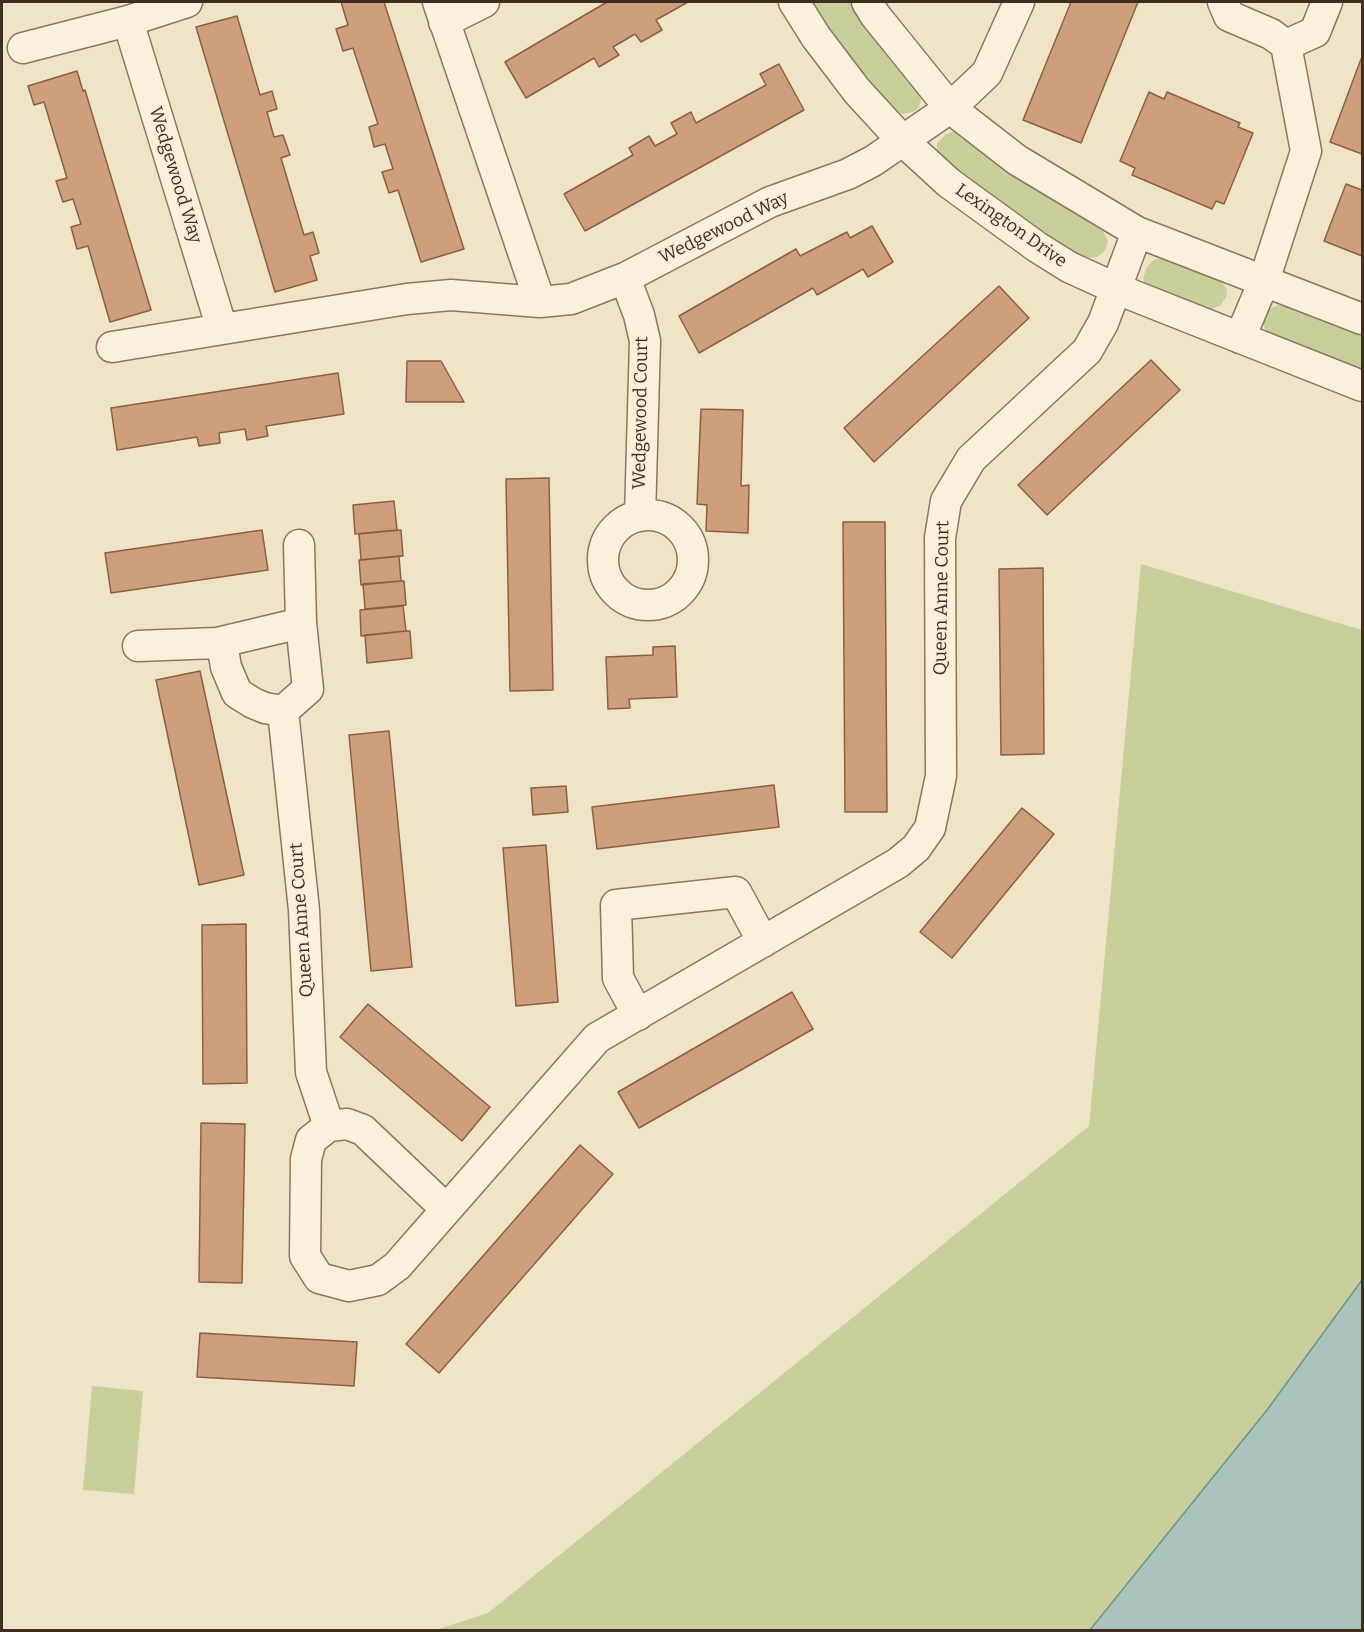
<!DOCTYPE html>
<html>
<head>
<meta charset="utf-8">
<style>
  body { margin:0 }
  #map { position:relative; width:1364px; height:1632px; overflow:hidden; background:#f0e4c8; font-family:Bitter,serif }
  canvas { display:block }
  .frame { position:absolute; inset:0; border:3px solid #3d2e20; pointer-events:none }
</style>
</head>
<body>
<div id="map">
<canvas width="1364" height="1632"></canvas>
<div class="frame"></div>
</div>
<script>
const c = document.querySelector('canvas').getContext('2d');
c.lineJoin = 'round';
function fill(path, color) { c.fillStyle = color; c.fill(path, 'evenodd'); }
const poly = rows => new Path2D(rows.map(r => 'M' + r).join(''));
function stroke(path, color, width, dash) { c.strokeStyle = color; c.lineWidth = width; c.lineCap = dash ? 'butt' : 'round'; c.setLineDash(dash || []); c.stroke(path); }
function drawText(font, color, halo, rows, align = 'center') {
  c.font = font + ' Bitter,serif'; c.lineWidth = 4.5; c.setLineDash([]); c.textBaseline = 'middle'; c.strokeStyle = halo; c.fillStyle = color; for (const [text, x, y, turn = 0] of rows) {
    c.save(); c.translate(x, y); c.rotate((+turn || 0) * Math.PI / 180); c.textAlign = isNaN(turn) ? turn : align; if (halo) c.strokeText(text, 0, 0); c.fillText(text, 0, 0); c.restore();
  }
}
fill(poly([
  [811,2,853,2,922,97,919,107,913,112,901,114,893,110,852,63],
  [954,131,964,134,1014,173,1103,231,1108,241,1105,251,1097,257,1086,258,1075,254,1042,235,943,161,937,152,937,143,945,135],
  [1159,258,1220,280,1227,289,1226,297,1221,305,1212,309,1200,307,1145,286,1143,278,1147,267,1152,261],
  [1278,305,1290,306,1362,335,1362,372,1269,335,1264,327,1263,318,1268,310],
  [1141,564,1362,630,1362,1280,1267,1410,1090,1630,436,1630,488,1613,1089,1126],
  [92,1386,143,1391,134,1494,83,1490]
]), '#c9cf9b');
const water = poly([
  [1362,1280,1362,1630,1090,1630,1267,1410,1362,1280]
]);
fill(water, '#a9c4bc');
stroke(water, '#6f938a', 1.5);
const building = poly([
  [341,2,384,2,464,249,421,262,398,190,389,193,382,172,393,169,385,144,374,147,369,127,378,124,353,48,343,51,336,29,348,25,341,2],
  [607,2,688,2,656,20,662,30,641,42,635,34,613,47,619,55,599,67,594,58,526,98,505,62,607,2],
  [1071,2,1138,2,1081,143,1023,120,1071,2],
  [237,16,260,95,272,91,277,109,267,112,274,137,283,135,290,155,281,158,304,235,313,232,319,253,310,256,317,280,275,292,196,27,237,16],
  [1361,59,1362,60,1362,154,1330,142,1361,59],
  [779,64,804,110,585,231,564,194,633,155,629,148,649,136,655,146,677,134,671,123,691,112,696,123,766,85,760,74,779,64],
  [77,71,83,91,85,90,151,310,110,322,88,246,77,249,71,227,81,224,73,199,63,202,56,181,67,178,44,102,34,105,28,86,77,71],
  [1149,92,1164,99,1167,92,1240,123,1238,127,1253,133,1224,204,1216,201,1212,209,1132,175,1135,168,1120,161,1149,92],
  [1346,184,1362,190,1362,256,1324,241,1346,184],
  [872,226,893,262,868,277,863,269,817,295,813,288,699,353,679,316,796,249,800,256,847,232,850,238,872,226],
  [999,286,1029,318,874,462,844,428,999,286],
  [1151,360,1180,390,1047,515,1018,485,1151,360],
  [407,361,441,361,464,402,406,402,407,361],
  [338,373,344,414,266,426,268,436,247,440,245,429,219,433,220,443,199,446,197,437,117,450,111,408,338,373],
  [701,409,743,410,741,486,749,485,748,533,706,531,707,505,697,504,701,409],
  [549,478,553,690,510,691,506,479,549,478],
  [394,501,397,530,355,534,353,505,394,501],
  [843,522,885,522,887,812,845,812,843,522],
  [262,530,268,570,111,593,105,553,262,530],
  [401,530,403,556,361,560,359,534,401,530],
  [399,556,401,581,361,585,359,560,399,556],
  [1043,568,1044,754,1001,755,999,569,1043,568],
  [401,581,404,581,406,605,365,609,363,584,401,581],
  [403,606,406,631,361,636,360,610,403,606],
  [406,631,410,631,412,658,367,663,365,635,406,631],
  [675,646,677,697,629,699,630,708,608,709,606,657,653,655,653,647,675,646],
  [200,671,244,875,199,885,156,680,200,671],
  [389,731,412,967,371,971,349,735,389,731],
  [774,785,779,827,597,849,592,807,774,785],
  [566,786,568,812,533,815,531,788,566,786],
  [1022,808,1054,834,952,958,920,932,1022,808],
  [546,845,558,1002,516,1006,503,848,546,845],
  [246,924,247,1083,203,1084,202,925,246,924],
  [792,992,813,1029,639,1128,618,1092,792,992],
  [368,1004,490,1107,462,1141,340,1037,368,1004],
  [201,1123,245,1124,242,1283,199,1282,201,1123],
  [580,1145,613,1174,439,1373,406,1344,580,1145],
  [200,1333,357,1342,354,1386,197,1377,200,1333]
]);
fill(building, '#cf9f7d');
stroke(building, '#8d5f41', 1.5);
const minor = poly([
  [438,2,540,302],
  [794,2,816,37,857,91,902,140,949,183,1037,247,1069,267,1117,289,1362,386],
  [867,2,875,15,950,108,1017,160,1137,232,1362,319],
  [1223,2,1229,16,1271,34,1286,45,1306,151,1264,281,1240,338],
  [128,21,222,329],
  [444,22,484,2],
  [1286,45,1315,32,1327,2],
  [23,48,128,21,187,2],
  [625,278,639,315,645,341,640,516],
  [112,347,407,299,451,295,540,302,571,299,625,278,770,202,848,174,873,161,950,108,987,73,1019,2],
  '603 560a45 45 0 1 1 90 0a45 45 0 1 1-90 0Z',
  [299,545,301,623],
  [222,643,226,667,237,693,253,703,265,708,283,711],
  [138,646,217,643,301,623,308,689,283,711,304,910,311,1072,329,1126],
  [638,1015,618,978,616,905,736,892,763,942],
  [446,1209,363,1130,347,1124,329,1126,311,1140,306,1159,305,1256,319,1278,349,1286,378,1280,397,1266,597,1038,898,863,916,848,930,828,941,776,940,538,946,501,971,459,1087,351,1103,323,1137,232]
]);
stroke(minor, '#8d765c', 33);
stroke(minor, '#faf1dc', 30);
drawText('18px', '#3d2e20', '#f7eed8', [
  ["Wedgewood Way",175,175,73],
  ["Lexington Drive",1011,226,35],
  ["Wedgewood Way",724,228,-26],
  ["Wedgewood Court",641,413,-89],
  ["Queen Anne Court",942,598,-89],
  ["Queen Anne Court",302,920,-94]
]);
</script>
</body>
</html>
